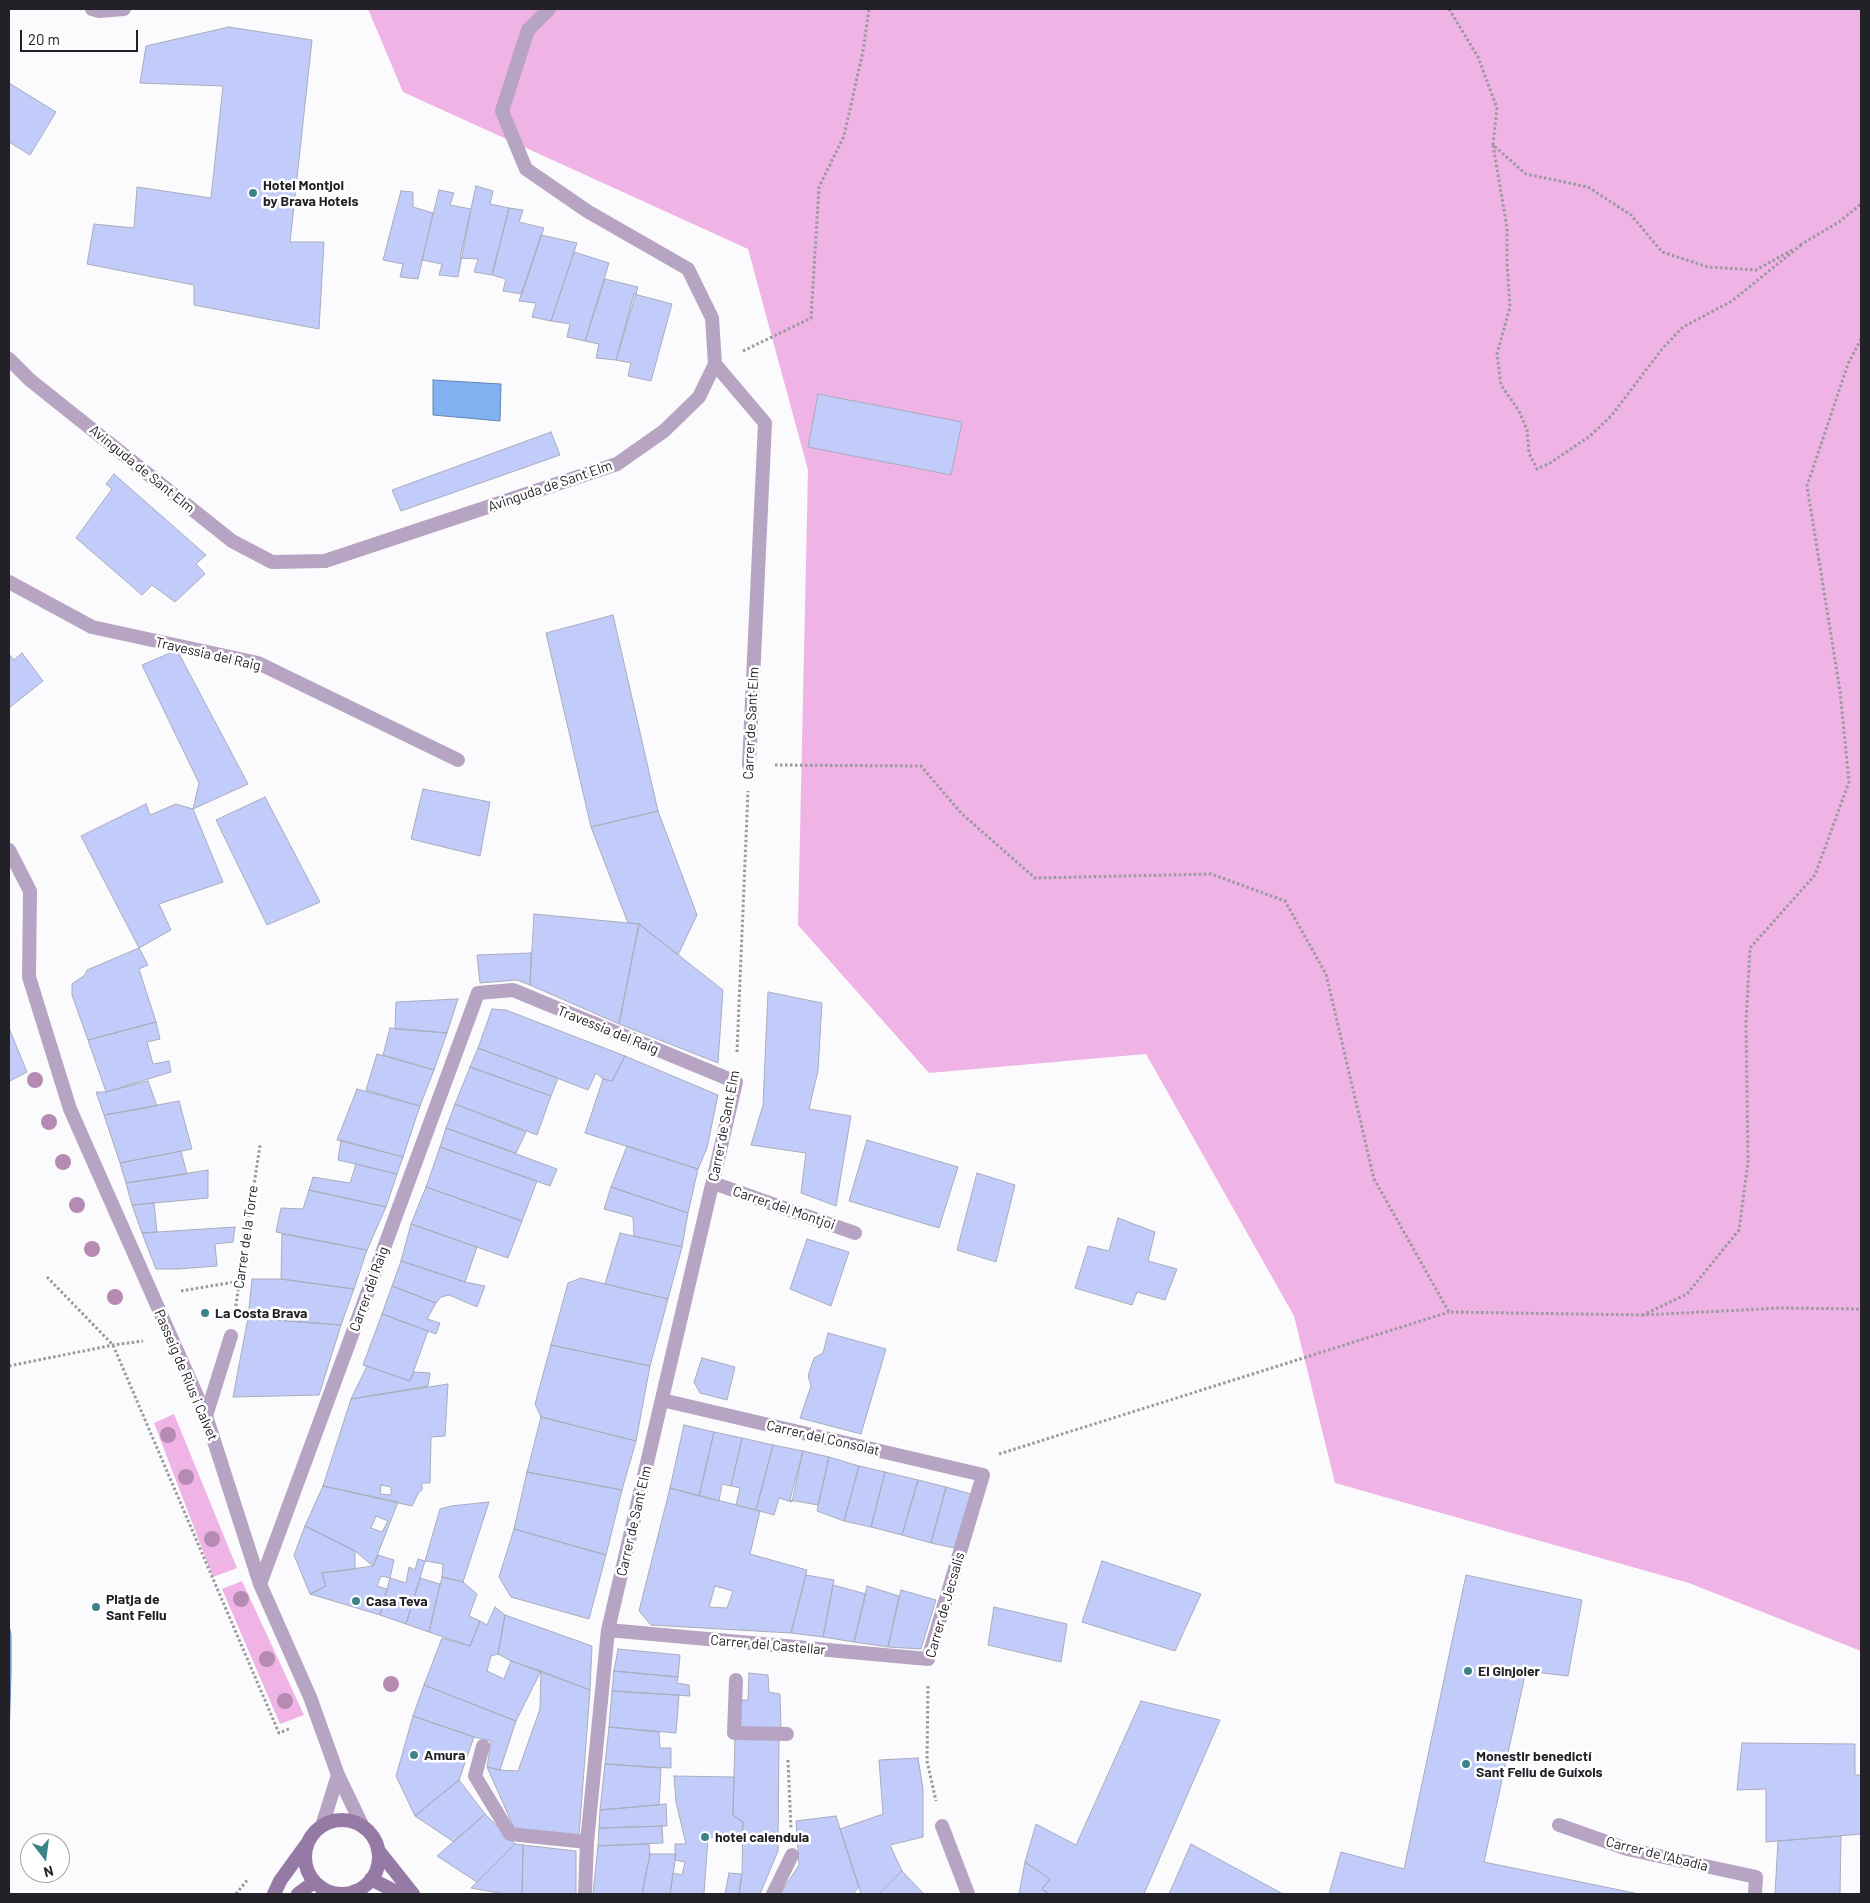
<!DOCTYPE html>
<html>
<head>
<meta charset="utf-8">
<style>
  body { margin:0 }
  #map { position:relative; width:1870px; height:1903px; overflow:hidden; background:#fbfafd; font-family:Barlow,sans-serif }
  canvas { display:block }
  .frame { position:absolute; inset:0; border:10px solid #222127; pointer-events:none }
  .north { position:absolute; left:20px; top:1833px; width:50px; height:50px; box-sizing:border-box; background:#fff; border:1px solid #a7a6a9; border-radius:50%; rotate:165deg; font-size:14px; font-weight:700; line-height:20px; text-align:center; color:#222127 }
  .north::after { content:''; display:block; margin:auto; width:18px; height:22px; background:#3b8387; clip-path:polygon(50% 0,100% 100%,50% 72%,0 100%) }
  .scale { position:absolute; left:20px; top:30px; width:118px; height:22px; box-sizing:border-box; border:2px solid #222127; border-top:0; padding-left:6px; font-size:15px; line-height:18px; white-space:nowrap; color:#222127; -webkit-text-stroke:4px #fff; paint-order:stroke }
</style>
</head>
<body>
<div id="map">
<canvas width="1870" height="1903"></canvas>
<div class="frame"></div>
<div class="north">N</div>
<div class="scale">20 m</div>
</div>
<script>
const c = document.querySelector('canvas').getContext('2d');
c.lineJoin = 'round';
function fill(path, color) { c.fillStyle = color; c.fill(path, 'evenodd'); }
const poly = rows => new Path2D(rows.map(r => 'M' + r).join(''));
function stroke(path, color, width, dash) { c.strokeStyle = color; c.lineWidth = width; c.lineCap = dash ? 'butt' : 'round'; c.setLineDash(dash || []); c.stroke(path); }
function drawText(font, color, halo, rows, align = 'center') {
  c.font = font + ' Barlow,sans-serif'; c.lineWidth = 5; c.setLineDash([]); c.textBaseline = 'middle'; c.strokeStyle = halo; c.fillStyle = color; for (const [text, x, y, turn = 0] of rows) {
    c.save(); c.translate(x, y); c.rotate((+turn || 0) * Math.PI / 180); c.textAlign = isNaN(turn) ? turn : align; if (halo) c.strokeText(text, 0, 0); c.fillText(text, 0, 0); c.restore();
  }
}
fill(poly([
  [368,9,1861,9,1861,1651,1689,1583,1335,1483,1294,1316,1146,1054,929,1073,798,925,808,470,748,249,403,92],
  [174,1414,237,1568,213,1577,154,1423],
  [242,1581,304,1715,280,1724,222,1589]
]), '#efb4e5');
const water = poly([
  [433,380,501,384,500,421,433,415,433,380],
  [9,1625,11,1635,11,1674,9,1739,9,1625]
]);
fill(water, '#81b1f1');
stroke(water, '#6486b4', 1);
fill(poly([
  [27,1344,44,1350,44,1368,9,1379,9,1345]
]), '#fbfafd');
const building = poly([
  [229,27,312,40,290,242,324,242,319,329,194,305,194,285,87,264,94,224,134,228,137,187,211,198,223,86,140,83,146,46,229,27],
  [9,83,56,112,30,155,9,142,9,83],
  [476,186,493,191,490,204,509,208,492,275,474,272,478,259,460,258,476,186],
  [439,190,454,193,450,205,471,209,458,277,439,275,442,264,422,260,439,190],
  [401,191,413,192,413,207,433,213,418,279,400,277,403,264,383,260,401,191],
  [509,208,523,210,519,222,544,228,522,294,503,291,506,279,492,275,509,208],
  [541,235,577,243,551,321,532,317,536,303,519,301,541,235],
  [574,252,609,263,585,341,567,337,570,324,551,321,574,252],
  [605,279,638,287,616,360,596,358,599,344,585,341,605,279],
  [634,294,672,304,651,381,628,376,631,363,616,360,634,294],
  [818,394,962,422,951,475,808,447,818,394],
  [551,432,560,455,401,511,392,490,551,432],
  [114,474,206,555,196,564,205,574,175,602,152,585,142,595,76,538,112,489,106,484,114,474],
  [613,615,658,811,591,827,546,633,613,615],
  [177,650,248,784,193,809,199,783,142,665,177,650],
  [22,653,43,681,9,708,9,654,14,660,22,653],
  [423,789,490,802,480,856,411,839,423,789],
  [265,797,320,902,267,925,216,820,265,797],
  [146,804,150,815,176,804,193,809,223,882,159,904,171,930,139,948,81,836,146,804],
  [658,811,697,915,678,955,639,924,628,923,591,827,658,811],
  [534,914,639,924,619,1024,530,985,534,914],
  [639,924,723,990,718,1063,619,1024,639,924],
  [139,948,148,965,139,969,156,1022,88,1040,72,995,72,984,85,975,87,970,139,948],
  [531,953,530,985,517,980,480,983,477,955,531,953],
  [768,992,822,1003,818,1071,809,1109,851,1116,836,1206,801,1193,806,1153,751,1145,763,1105,768,992],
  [458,999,447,1033,395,1029,396,1002,458,999],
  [492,1009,506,1010,625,1056,612,1081,603,1079,596,1073,588,1090,478,1048,492,1009],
  [156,1022,160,1039,147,1042,153,1064,169,1061,171,1072,106,1092,88,1040,156,1022],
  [9,1028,27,1072,10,1081,9,1079,9,1028],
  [390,1028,447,1033,434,1070,383,1055,390,1028],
  [478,1048,558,1078,551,1096,470,1067,478,1048],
  [377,1054,434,1070,420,1106,366,1090,377,1054],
  [625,1056,718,1095,707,1148,698,1169,585,1133,603,1079,612,1081,625,1056],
  [470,1067,551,1096,537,1135,455,1104,470,1067],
  [148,1081,157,1106,104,1115,96,1092,106,1092,148,1081],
  [357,1089,420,1106,403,1157,337,1140,357,1089],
  [179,1101,192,1149,120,1163,104,1115,179,1101],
  [455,1104,526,1132,516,1153,446,1128,455,1104],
  [446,1128,557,1169,550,1186,440,1147,446,1128],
  [341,1140,403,1157,397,1174,338,1160,341,1140],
  [867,1140,958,1167,939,1228,849,1201,867,1140],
  [627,1146,698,1169,688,1213,611,1187,627,1146],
  [440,1147,537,1181,522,1221,426,1187,440,1147],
  [181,1151,187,1174,126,1183,120,1163,181,1151],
  [356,1164,397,1174,386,1207,309,1190,313,1177,350,1183,356,1164],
  [208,1170,208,1198,132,1205,126,1183,208,1170],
  [977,1173,1015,1185,996,1262,957,1250,977,1173],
  [426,1187,522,1221,508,1258,411,1224,426,1187],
  [611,1187,688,1213,682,1247,634,1236,633,1217,604,1209,611,1187],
  [309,1190,386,1207,367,1250,276,1232,281,1208,303,1209,309,1190],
  [154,1203,157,1232,142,1233,132,1205,154,1203],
  [1118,1218,1155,1232,1148,1261,1177,1269,1165,1300,1137,1292,1132,1305,1075,1288,1088,1246,1109,1251,1118,1218],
  [411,1224,477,1247,465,1282,401,1261,411,1224],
  [235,1227,233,1242,215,1244,217,1266,179,1269,156,1269,142,1233,235,1227],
  [620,1233,682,1247,668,1299,605,1284,620,1233],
  [282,1234,367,1250,354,1289,281,1279,282,1234],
  [807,1239,849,1252,831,1306,790,1289,807,1239],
  [401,1261,465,1282,485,1286,477,1307,449,1295,441,1297,436,1303,392,1286,401,1261],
  [581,1278,668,1299,650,1366,551,1345,568,1283,581,1278],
  [252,1279,281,1279,354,1289,341,1325,248,1318,252,1279],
  [392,1286,436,1303,427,1319,440,1323,436,1334,382,1314,392,1286],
  [382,1314,428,1331,410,1381,363,1365,382,1314],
  [248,1318,341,1325,319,1395,233,1397,248,1318],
  [828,1333,886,1349,861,1434,800,1418,811,1386,808,1376,814,1358,823,1353,828,1333],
  [551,1345,650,1366,636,1441,541,1417,535,1404,551,1345],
  [702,1358,735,1367,727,1400,700,1393,694,1382,702,1358],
  [367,1366,410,1381,414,1372,430,1373,428,1386,351,1399,367,1366],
  [448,1384,445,1436,431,1437,430,1483,422,1483,422,1490,419,1492,412,1506,323,1486,351,1399,448,1384],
  [381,1485,391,1487,391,1495,380,1494,381,1485],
  [541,1417,636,1441,622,1490,527,1472,541,1417],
  [684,1425,714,1432,699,1496,670,1488,684,1425],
  [714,1432,742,1438,731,1486,722,1484,719,1501,699,1496,714,1432],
  [742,1438,773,1445,756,1510,736,1505,740,1488,731,1486,742,1438],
  [773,1445,803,1451,792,1502,779,1498,774,1515,756,1510,773,1445],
  [803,1451,829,1457,818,1505,790,1500,803,1451],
  [829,1457,859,1466,844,1521,817,1511,829,1457],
  [859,1466,885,1472,871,1527,844,1521,859,1466],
  [527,1472,622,1490,606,1555,514,1529,527,1472],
  [885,1472,918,1480,902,1535,871,1527,885,1472],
  [918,1480,946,1487,931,1543,902,1535,918,1480],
  [323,1486,398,1502,373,1566,355,1551,305,1526,323,1486],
  [376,1516,388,1521,382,1532,371,1528,376,1516],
  [946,1487,971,1494,954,1548,931,1543,946,1487],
  [670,1488,760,1511,750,1554,807,1570,791,1633,651,1625,639,1611,670,1488],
  [715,1586,733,1591,727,1608,709,1607,715,1586],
  [489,1502,463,1582,442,1577,443,1564,425,1561,440,1509,451,1506,489,1502],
  [305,1526,355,1551,355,1569,322,1573,326,1586,310,1594,294,1555,305,1526],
  [514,1529,606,1555,589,1619,511,1597,499,1577,514,1529],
  [378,1555,394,1560,390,1578,381,1576,377,1586,387,1589,380,1615,310,1594,326,1586,322,1573,373,1566,378,1555],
  [418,1559,425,1561,406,1624,380,1615,390,1578,406,1583,409,1567,415,1570,418,1559],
  [1102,1561,1201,1594,1175,1651,1082,1622,1102,1561],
  [806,1575,834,1580,823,1637,791,1633,806,1575],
  [1466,1575,1582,1600,1568,1676,1526,1671,1484,1862,1639,1894,1329,1894,1341,1852,1404,1869,1466,1575],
  [442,1577,463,1582,477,1594,469,1616,480,1621,470,1646,429,1632,442,1577],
  [420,1578,440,1584,429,1632,406,1624,420,1578],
  [833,1585,866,1594,854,1642,823,1637,833,1585],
  [867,1586,899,1596,888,1647,854,1642,867,1586],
  [901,1590,936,1600,921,1649,888,1647,901,1590],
  [495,1607,505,1615,498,1654,491,1656,487,1671,504,1679,511,1661,541,1671,516,1721,424,1685,442,1638,470,1646,480,1621,487,1625,495,1607],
  [994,1607,1067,1624,1061,1662,988,1645,994,1607],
  [505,1615,592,1646,590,1690,511,1661,498,1654,505,1615],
  [618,1649,680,1655,678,1677,614,1671,618,1649],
  [541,1671,590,1690,579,1836,515,1830,487,1767,500,1770,518,1771,540,1709,541,1671],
  [614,1671,678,1677,677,1683,689,1685,690,1696,612,1691,614,1671],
  [749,1673,768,1675,769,1692,780,1694,781,1730,740,1727,741,1700,748,1700,749,1673],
  [424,1685,516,1721,500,1770,487,1767,491,1741,474,1737,413,1716,424,1685],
  [612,1691,679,1695,676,1733,609,1727,612,1691],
  [1141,1701,1220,1720,1144,1894,1050,1894,1042,1889,1050,1879,1025,1862,1036,1824,1076,1845,1141,1701],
  [413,1716,474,1737,459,1780,415,1816,396,1776,413,1716],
  [609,1727,659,1732,660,1748,671,1748,671,1768,605,1764,609,1727],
  [735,1736,779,1736,778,1851,760,1894,739,1894,742,1874,743,1822,733,1815,735,1736],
  [1742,1743,1855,1744,1855,1775,1861,1775,1861,1834,1766,1842,1766,1789,1737,1790,1742,1743],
  [918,1758,923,1789,923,1837,890,1845,902,1871,879,1894,861,1894,840,1829,883,1814,879,1760,918,1758],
  [605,1764,661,1768,659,1805,600,1810,605,1764],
  [674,1776,734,1777,733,1815,743,1822,742,1835,708,1838,704,1894,670,1894,673,1873,682,1875,685,1862,675,1860,675,1844,686,1844,676,1802,674,1776],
  [459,1780,485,1814,454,1842,415,1816,459,1780],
  [666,1804,667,1826,599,1828,600,1810,666,1804],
  [485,1814,515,1844,477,1882,437,1856,485,1814],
  [836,1816,859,1887,853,1894,780,1894,799,1865,796,1821,836,1816],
  [662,1826,663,1843,598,1846,599,1828,662,1826],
  [1841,1836,1840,1894,1775,1894,1778,1841,1841,1836],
  [515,1844,523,1845,522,1894,504,1894,471,1888,515,1844],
  [649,1844,650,1854,642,1894,593,1894,598,1846,649,1844],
  [1191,1844,1283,1894,1169,1894,1191,1844],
  [523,1845,576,1851,576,1894,522,1894,523,1845],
  [650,1854,676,1854,670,1894,642,1894,650,1854],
  [1025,1862,1050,1879,1042,1889,1050,1894,1019,1894,1025,1862],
  [902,1871,924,1894,879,1894,902,1871],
  [729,1873,742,1874,739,1894,725,1894,729,1873]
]);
fill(building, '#c2ccfa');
stroke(building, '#a9acbb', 1);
stroke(poly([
  [1449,9,1478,57,1497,108,1493,145,1526,174,1588,187,1631,215,1662,252,1708,267,1756,270,1792,250],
  [1493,145,1507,228,1507,264,1510,307,1497,354,1501,385,1519,411,1527,430,1529,453,1537,469,1550,463,1590,436,1611,416,1662,349,1683,327,1732,301,1801,245],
  [1800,245,1839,222,1861,204],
  [1861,339,1848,364,1807,486,1840,691,1849,782,1815,875,1750,948,1746,1023,1748,1162,1739,1230,1687,1294,1643,1315,1781,1308,1861,1309],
  [743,351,811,318,819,187,844,136,863,51,869,9],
  [775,765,921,766,962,814,1035,878,1211,874,1285,901,1326,974,1374,1179,1449,1312,1643,1315],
  [737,1052,748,791],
  [47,1277,113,1345,279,1733,291,1728],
  [181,1291,240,1281],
  [235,1311,260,1145],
  [9,1366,113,1345,143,1341],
  [999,1454,1449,1312],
  [928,1686,927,1761,936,1801],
  [788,1760,791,1829],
  [236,1894,248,1879]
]), '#9a999d', 3, [2.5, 2.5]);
stroke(poly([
  [206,1416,231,1336],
  [736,1680,734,1733,787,1734],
  [773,1894,792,1855]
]), '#b7a4c2', 14);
stroke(poly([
  [92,9,99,11,124,9],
  [9,359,30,380,232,541,272,562,325,561,617,464,664,431,699,397,715,364,712,318,688,269,587,211,526,169,502,111,528,30,549,9],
  [715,364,765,423,749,765],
  [9,582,92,627,258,663,458,760],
  [9,850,30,891,29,977,70,1109,206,1416,260,1584,310,1697,338,1775,363,1827],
  [713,1183,855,1233],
  [260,1584,478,993,513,990,736,1082,608,1630,587,1842,585,1894],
  [608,1630,928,1659,983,1475,662,1400],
  [483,1746,475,1776,510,1834,587,1842],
  [1559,1825,1627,1849,1756,1877,1755,1894],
  [322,1826,338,1775],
  [942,1826,968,1894],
  [355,1891,358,1894]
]), '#b7a4c2', 14);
stroke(poly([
  '305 1857a37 37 0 1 1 74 0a37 37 0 1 1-74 0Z',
  [378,1850,413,1894],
  [371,1879,400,1894],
  [274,1894,280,1881,306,1845],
  [298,1894,314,1882]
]), '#967aa6', 14);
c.fillStyle = '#b68bb2';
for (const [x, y] of [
  [35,1080],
  [49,1122],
  [63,1162],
  [77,1205],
  [92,1249],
  [115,1297],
  [168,1435],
  [186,1477],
  [212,1539],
  [241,1599],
  [267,1659],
  [391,1684],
  [285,1701]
]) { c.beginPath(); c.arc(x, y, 8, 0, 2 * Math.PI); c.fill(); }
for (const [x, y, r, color] of [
  [253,193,5,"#3b8387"],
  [205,1313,5,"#3b8387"],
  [356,1601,5,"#3b8387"],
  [96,1607,5,"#3b8387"],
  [1468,1671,5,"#3b8387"],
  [414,1755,5,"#3b8387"],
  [1466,1764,5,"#3b8387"],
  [705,1837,5,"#3b8387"]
]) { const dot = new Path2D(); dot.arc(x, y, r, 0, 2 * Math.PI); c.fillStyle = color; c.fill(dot); stroke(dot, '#fff', 2); }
drawText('bold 14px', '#222127', '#fff', [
  ["Hotel Montjoi",263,185],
  ["by Brava Hotels",263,201],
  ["La Costa Brava",215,1313],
  ["Platja de",106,1599],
  ["Sant Feliu",106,1615],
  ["Casa Teva",366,1601],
  ["El Ginjoler",1478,1671],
  ["Amura",424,1755],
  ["Monestir benedictí",1476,1756],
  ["Sant Feliu de Guíxols",1476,1772],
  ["hotel calendula",715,1837]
], 'left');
drawText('14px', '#222127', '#fff', [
  ["Avinguda de Sant Elm",142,469,39],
  ["Avinguda de Sant Elm",550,486,-19],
  ["Travessia del Raig",208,654,13],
  ["Carrer de Sant Elm",751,723,-87],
  ["Travessia del Raig",608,1030,22],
  ["Carrer de Sant Elm",724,1126,-79],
  ["Carrer del Montjoi",784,1208,19],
  ["Carrer de la Torre",246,1237,-82],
  ["Carrer del Raig",369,1289,-70],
  ["Passeig de Rius i Calvet",186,1375,67],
  ["Carrer del Consolat",823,1438,13],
  ["Carrer de Sant Elm",634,1521,-77],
  ["Carrer de Jecsalis",945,1605,-74],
  ["Carrer del Castellar",768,1645,5],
  ["Carrer de l'Abadia",1657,1854,14]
]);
</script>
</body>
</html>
